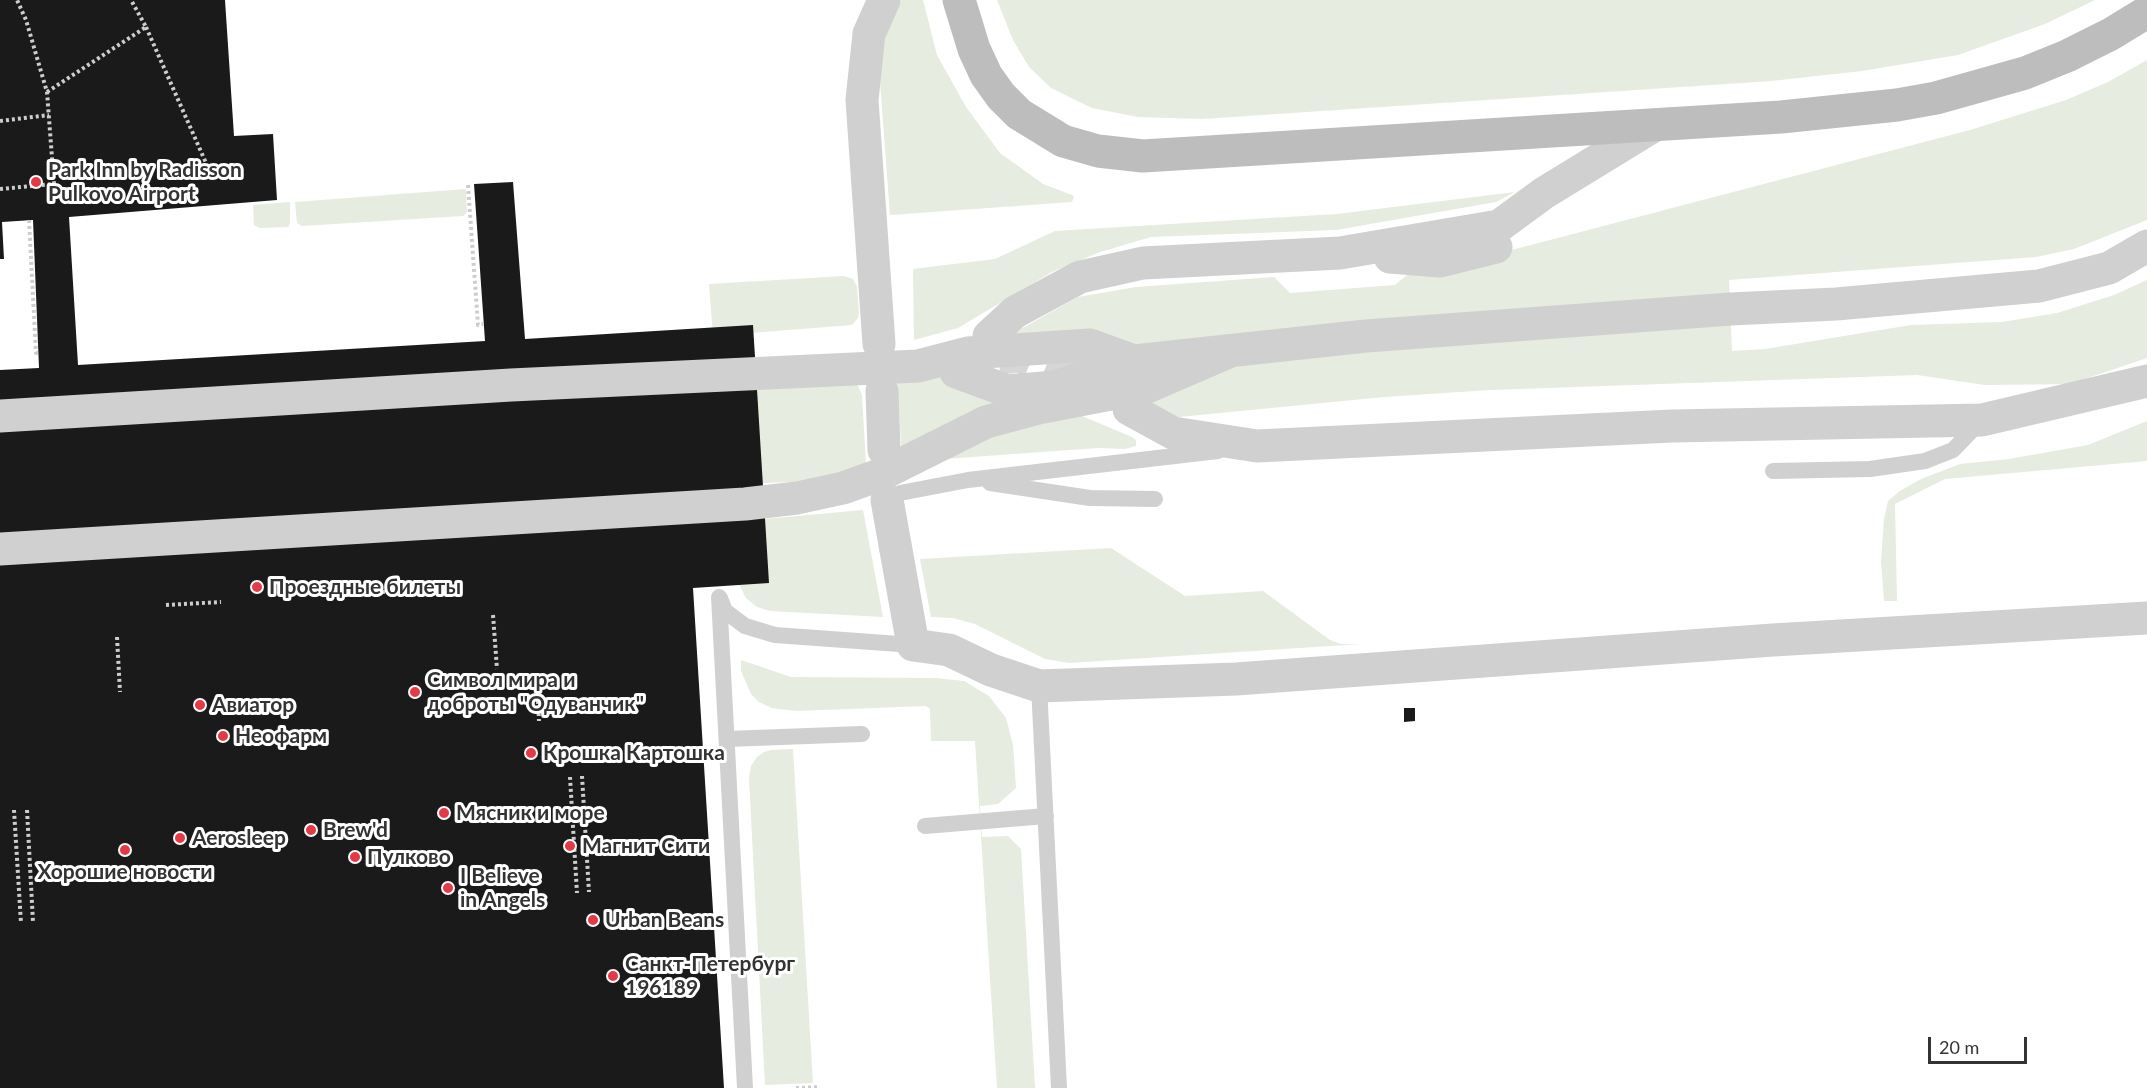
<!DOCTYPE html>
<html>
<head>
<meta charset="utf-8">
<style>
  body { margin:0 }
  #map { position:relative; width:2147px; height:1088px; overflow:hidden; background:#fff; font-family:Lato,sans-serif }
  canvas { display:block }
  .scale { position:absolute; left:1928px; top:1037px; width:99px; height:27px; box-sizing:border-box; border:3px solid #333; border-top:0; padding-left:8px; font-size:18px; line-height:21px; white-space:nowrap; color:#333; -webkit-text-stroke:4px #fff; paint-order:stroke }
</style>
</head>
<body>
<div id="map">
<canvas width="2147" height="1088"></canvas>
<div class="scale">20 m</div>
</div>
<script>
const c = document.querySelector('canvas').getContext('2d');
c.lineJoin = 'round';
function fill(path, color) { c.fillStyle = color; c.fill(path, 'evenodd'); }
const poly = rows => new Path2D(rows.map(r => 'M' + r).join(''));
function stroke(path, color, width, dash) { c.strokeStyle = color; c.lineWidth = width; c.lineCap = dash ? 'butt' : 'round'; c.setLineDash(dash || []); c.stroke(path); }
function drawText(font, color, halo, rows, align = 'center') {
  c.font = font + ' Lato,sans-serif'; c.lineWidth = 6; c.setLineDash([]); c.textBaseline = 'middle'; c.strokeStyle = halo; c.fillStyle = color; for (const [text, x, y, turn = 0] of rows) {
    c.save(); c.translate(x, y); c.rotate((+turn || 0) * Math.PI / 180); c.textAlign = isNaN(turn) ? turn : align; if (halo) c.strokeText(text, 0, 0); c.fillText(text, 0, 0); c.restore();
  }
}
fill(poly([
  [901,0,923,0,937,55,966,107,1000,153,1043,184,1072,195,1074,197,1072,202,890,215,880,82,885,39,889,22],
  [997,0,2095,0,2045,24,1958,55,1862,71,1771,81,1202,119,1138,117,1092,108,1051,88,1029,67,1013,40],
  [2147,60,2147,220,2074,249,2036,257,1729,280,1732,351,1765,349,1911,325,2002,322,2057,313,2114,295,2147,280,2147,358,2070,384,1985,385,1917,375,1490,390,1384,397,1179,417,1171,415,1086,366,1012,334,1078,297,1136,287,1274,277,1290,293,1395,285,1407,275,1508,251,1970,130,2066,100,2108,82],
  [466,189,467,212,463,216,302,226,297,223,295,202],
  [1515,192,1496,202,1336,230,1151,237,1100,252,1052,272,958,328,914,340,913,269,995,259,1055,231,1337,214],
  [290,202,290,223,288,227,259,228,254,225,253,205],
  [844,276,853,279,857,287,859,313,858,318,852,325,713,336,709,284],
  [997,371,1012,372,1030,380,1082,416,1132,437,1136,440,1136,446,1125,449,1098,448,902,462,897,375],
  [854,383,858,386,862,395,866,465,854,479,722,485,716,390],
  [2147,421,2147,461,1945,479,1895,504,1897,601,1884,601,1881,561,1884,519,1888,501,1900,491,1921,479,1960,464,2009,459,2088,445],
  [863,510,883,617,770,611,757,607,746,598,739,584,742,521],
  [1111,548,1185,596,1263,591,1330,640,1341,644,1361,644,1069,663,1045,659,975,624,953,618,931,617,920,559],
  [741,660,791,677,936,678,964,681,989,696,1006,718,1013,745,1016,788,998,804,980,806,982,837,1008,836,1021,849,1035,1088,997,1088,975,741,931,741,930,709,926,706,796,711,772,708,759,702,751,694,741,671],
  [793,749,813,1083,765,1085,749,779,751,766,757,757,764,752,771,750]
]), '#e6ecdf');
fill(poly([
  [0,0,225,0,234,136,273,134,277,200,69,217,78,365,485,341,474,184,513,182,525,339,753,325,769,583,693,588,724,1088,0,1088,0,370,39,368,33,220,2,222,4,259,0,259],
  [1404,708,1415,708,1415,721,1404,722]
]), '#1a1a1a');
stroke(poly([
  [999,357,1019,356,1065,375,1093,390]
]), '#d6d6d6', 33, [33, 16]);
stroke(poly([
  [146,27,210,172],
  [47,92,146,27,131,0],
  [0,121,49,115],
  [468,185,478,325,483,324],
  [0,189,54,184,47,92,26,20,17,0],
  [29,220,36,353,39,353],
  [382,592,437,588],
  [166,605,221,602],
  [493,615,497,669],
  [117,637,120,692],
  [538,701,539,721],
  [582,776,589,892],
  [570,777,577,893],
  [14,810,21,923],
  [27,810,33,922],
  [796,1088,820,1087]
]), '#cdcdcd', 4, [3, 3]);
stroke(poly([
  [1773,471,1870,469,1925,461,1953,450,1980,422],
  [990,483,1090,498,1155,499],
  [900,493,968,480,1218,451],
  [719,597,745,1088],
  [720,598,725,611,745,626,775,635,913,645],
  [1039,686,1059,1088],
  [727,739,862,734],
  [925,826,1046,816]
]), '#d0d0d0', 16);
stroke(poly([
  [1390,257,1440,261,1496,247],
  [989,336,1015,312,1080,277,1143,263,1340,253,1499,226,1544,193,1655,125],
  [879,344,862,100,869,34,884,0],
  [1134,361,1366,336,1731,309,1836,304,2039,286,2109,268,2147,246],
  [882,391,884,450],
  [1129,409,1173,433,1257,446,1672,426,1982,420,2147,381],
  [887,500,913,645,949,650,991,670,1039,686,1236,679,1773,640,2147,618]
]), '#d0d0d0', 33);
stroke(poly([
  [959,0,974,49,986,75,1001,96,1019,114,1063,141,1098,151,1143,156,1781,117,1897,105,1936,98,2025,73,2067,56,2111,34,2147,12]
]), '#bdbdbd', 33);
stroke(poly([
  [956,372,1008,391,1055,387,1134,361],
  [0,416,511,385,918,366,968,353,1090,345,1134,361],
  [0,549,745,504,797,498,843,488,882,474,986,422,1038,408,1147,387,1228,352]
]), '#d0d0d0', 33);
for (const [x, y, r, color] of [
  [36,182,6,"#e63946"],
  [257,587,6,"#e63946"],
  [415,692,6,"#e63946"],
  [200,705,6,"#e63946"],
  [223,736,6,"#e63946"],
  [531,753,6,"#e63946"],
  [444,813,6,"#e63946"],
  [311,830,6,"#e63946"],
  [180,838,6,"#e63946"],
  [570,846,6,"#e63946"],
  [125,850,6,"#e63946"],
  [355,857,6,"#e63946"],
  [448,888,6,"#e63946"],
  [593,920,6,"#e63946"],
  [613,976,6,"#e63946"]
]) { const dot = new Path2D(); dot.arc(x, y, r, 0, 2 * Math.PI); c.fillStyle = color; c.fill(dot); stroke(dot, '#fff', 2); }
drawText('bold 21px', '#333', '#fff', [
  ["Park Inn by Radisson",48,170],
  ["Pulkovo Airport",48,194],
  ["Проездные билеты",269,587],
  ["Символ мира и",427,680],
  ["доброты \"Одуванчик\"",427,704],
  ["Авиатор",212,705],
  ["Неофарм",235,736],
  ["Крошка Картошка",543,753],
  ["Мясник и море",456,813],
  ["Brew'd",323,830],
  ["Aerosleep",192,838],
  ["Магнит Сити",582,846],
  ["Пулково",367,857],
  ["Хорошие новости",125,872,"center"],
  ["I Believe",460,876],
  ["in Angels",460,900],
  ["Urban Beans",605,920],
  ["Санкт-Петербург",625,964],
  ["196189",625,988]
], 'left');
</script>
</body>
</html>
